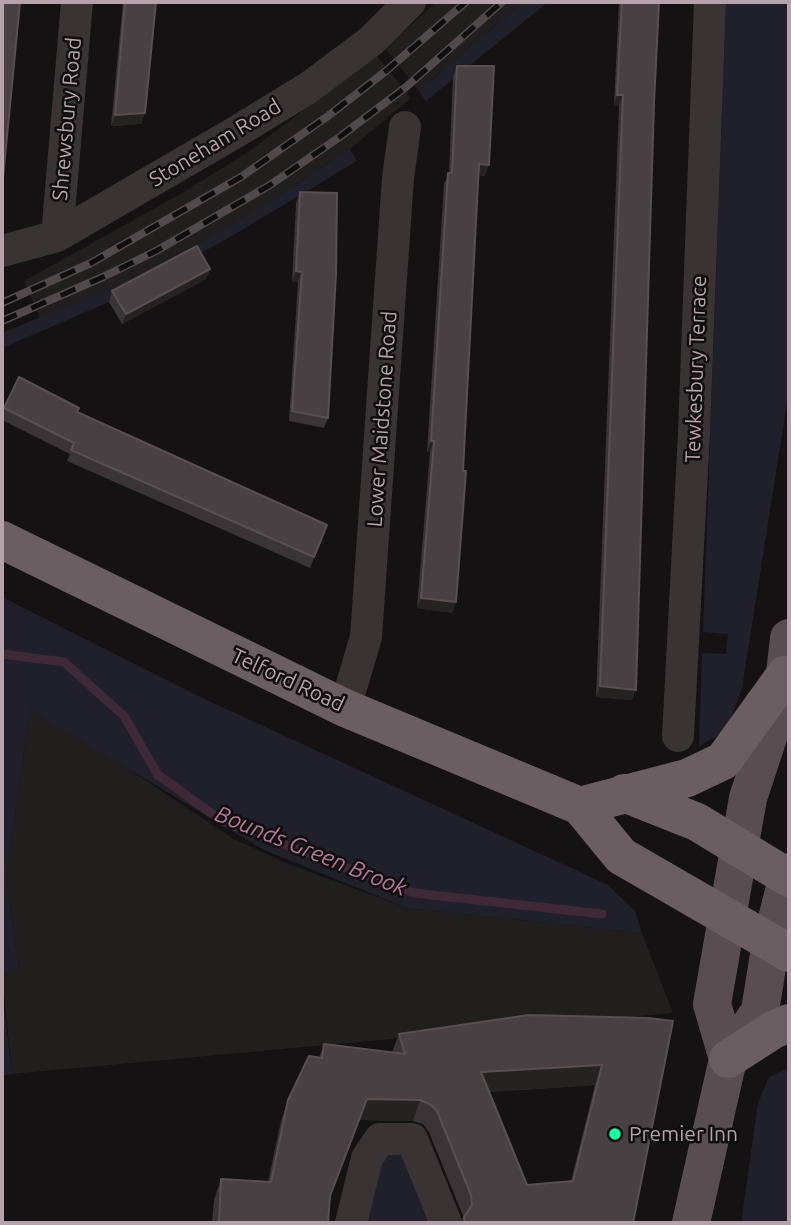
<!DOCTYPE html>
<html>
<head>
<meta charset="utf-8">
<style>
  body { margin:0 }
  #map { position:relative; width:791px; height:1225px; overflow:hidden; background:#141212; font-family:Ubuntu,sans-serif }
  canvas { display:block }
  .frame { position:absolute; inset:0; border:4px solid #b6a2aa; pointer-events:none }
</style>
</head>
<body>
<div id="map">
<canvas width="791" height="1225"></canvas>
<div class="frame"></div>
</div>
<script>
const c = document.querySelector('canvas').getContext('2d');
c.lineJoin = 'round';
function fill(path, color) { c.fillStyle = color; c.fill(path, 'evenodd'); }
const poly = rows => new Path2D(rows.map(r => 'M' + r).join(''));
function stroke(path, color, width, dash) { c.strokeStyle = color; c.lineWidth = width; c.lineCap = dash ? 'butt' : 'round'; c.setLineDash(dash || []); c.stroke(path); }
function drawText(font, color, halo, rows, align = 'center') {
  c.font = font + ' Ubuntu,sans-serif'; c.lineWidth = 5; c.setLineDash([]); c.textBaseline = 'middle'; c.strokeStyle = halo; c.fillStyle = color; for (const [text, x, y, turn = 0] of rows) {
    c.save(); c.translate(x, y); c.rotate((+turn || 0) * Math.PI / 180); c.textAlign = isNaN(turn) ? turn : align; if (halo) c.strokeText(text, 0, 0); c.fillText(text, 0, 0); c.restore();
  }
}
fill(poly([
  [437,2,523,2,419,91,385,48],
  [376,55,411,98,350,149,277,197,207,239,104,291,40,318,24,281,184,192,248,152],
  [30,710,91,744,232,838,286,863,407,908,642,933,673,1013,12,1074,2,973,19,970,6,878]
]), '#211e1e');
fill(poly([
  [523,2,548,2,426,101,419,91],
  [726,2,789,2,789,390,742,688,727,730,699,746,702,653,726,654,728,634,703,632],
  [350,149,357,161,225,240,109,302,2,348,2,333,104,291,207,239,277,197],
  [2,597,196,695,608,885,635,911,642,933,407,908,264,850,30,710,6,878,19,970,2,973],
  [2,990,12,1074,2,1076],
  [789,1068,789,1223,741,1223,758,1103,769,1077],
  [397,1147,411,1158,443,1223,358,1223,374,1148]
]), '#20202a');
stroke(poly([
  [2,654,64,662,124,716,158,775,222,821,414,893,602,914]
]), '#3e2a36', 9);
stroke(poly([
  [57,236,77,2],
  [2,251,57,236,241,129,308,88,371,41,410,2],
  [345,708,366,637,398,178,405,127],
  [678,736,694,433,710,2],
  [351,1223,367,1158,380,1139,412,1139,446,1223]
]), '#393334', 32);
stroke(poly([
  [728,1059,712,1004,748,798,783,692,789,638],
  [691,1223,728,1059,760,1011,771,942,789,872]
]), '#584e51', 38);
stroke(poly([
  [2,540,345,708,580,806,621,856,789,953],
  [624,793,697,822,789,878],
  [580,806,687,778,723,761,785,675],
  [728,1059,773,1030,789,1023]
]), '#6b5e63', 38);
const rail = poly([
  [2,303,91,263,241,177,328,116,386,71,466,2],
  [2,321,103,277,156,251,270,185,341,136,406,87,502,2]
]);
stroke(rail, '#52494c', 8);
stroke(rail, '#0f0d0d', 5, [16]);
fill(poly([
  [123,2,156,2,145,113,141,124,111,126],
  [619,2,659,2,654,103,632,700,596,697,619,106,614,105],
  [457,66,485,176,479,175,456,602,452,613,417,608,430,452,427,452,444,184,449,173,453,76],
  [300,192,328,418,324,428,289,421,298,282,292,282,296,203],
  [210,269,206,279,122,324,109,302,112,291],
  [4,408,77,412,327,525,310,568,67,461,70,454,2,420,2,414],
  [648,1018,633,1223,461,1223,463,1216,429,1132,423,1124,413,1121,360,1120,330,1197,328,1223,212,1223,214,1200,221,1179,268,1182,281,1121,288,1100,319,1058,324,1044,392,1052,399,1034],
  [595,1085,571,1181,527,1185,489,1092]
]), '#3a3436');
fill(poly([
  [617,95,623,95,619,106,614,105],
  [145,113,141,124,111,126,115,115],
  [479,164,489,165,485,176,476,175],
  [210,269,206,279,122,324,126,314],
  [296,271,302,272,298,282,292,282],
  [431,441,434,441,430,452,427,452],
  [421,598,456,602,452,613,417,608],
  [600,686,636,690,632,700,596,697],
  [602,1065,595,1085,473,1093,481,1072],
  [367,1099,420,1100,413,1121,360,1120]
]), '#252222');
const building = poly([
  [2,2,20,2,2,188,2,2],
  [125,2,156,2,145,113,115,115,125,2],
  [622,2,659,2,654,103,636,690,600,686,623,95,617,95,622,2],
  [457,66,494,66,489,165,479,164,463,471,466,471,456,602,421,598,434,441,431,441,448,173,452,173,457,66],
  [300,192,337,193,336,274,328,418,292,411,302,272,296,271,300,192],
  [197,246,210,269,126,314,112,291,197,246],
  [19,377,79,408,77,412,327,525,314,557,71,450,74,443,4,408,19,377],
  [529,1015,648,1018,673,1021,633,1223,465,1223,464,1217,472,1205,471,1195,437,1111,430,1104,420,1100,367,1099,330,1196,328,1223,219,1223,221,1179,271,1182,288,1100,309,1056,322,1058,324,1044,405,1054,399,1034,529,1015],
  [602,1065,573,1181,527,1185,481,1072,602,1065]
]);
fill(building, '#484042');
stroke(building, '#594f52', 2);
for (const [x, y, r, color] of [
  [615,1134,7,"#1fff9f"]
]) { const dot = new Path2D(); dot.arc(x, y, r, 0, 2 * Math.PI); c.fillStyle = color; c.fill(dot); stroke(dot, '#0f0d0d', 2.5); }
drawText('21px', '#b6a2aa', '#0f0d0d', [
  ["Shrewsbury Road",67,119,-85],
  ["Stoneham Road",215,143,-31],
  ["Tewkesbury Terrace",696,369,-88],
  ["Lower Maidstone Road",382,419,-86],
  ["Telford Road",288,680,25]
]);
drawText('21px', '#b6a2aa', '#0f0d0d', [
  ["Premier Inn",629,1134]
], 'left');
drawText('italic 23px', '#b5759d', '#0f0d0d', [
  ["Bounds Green Brook",311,851,22]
]);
</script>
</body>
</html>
